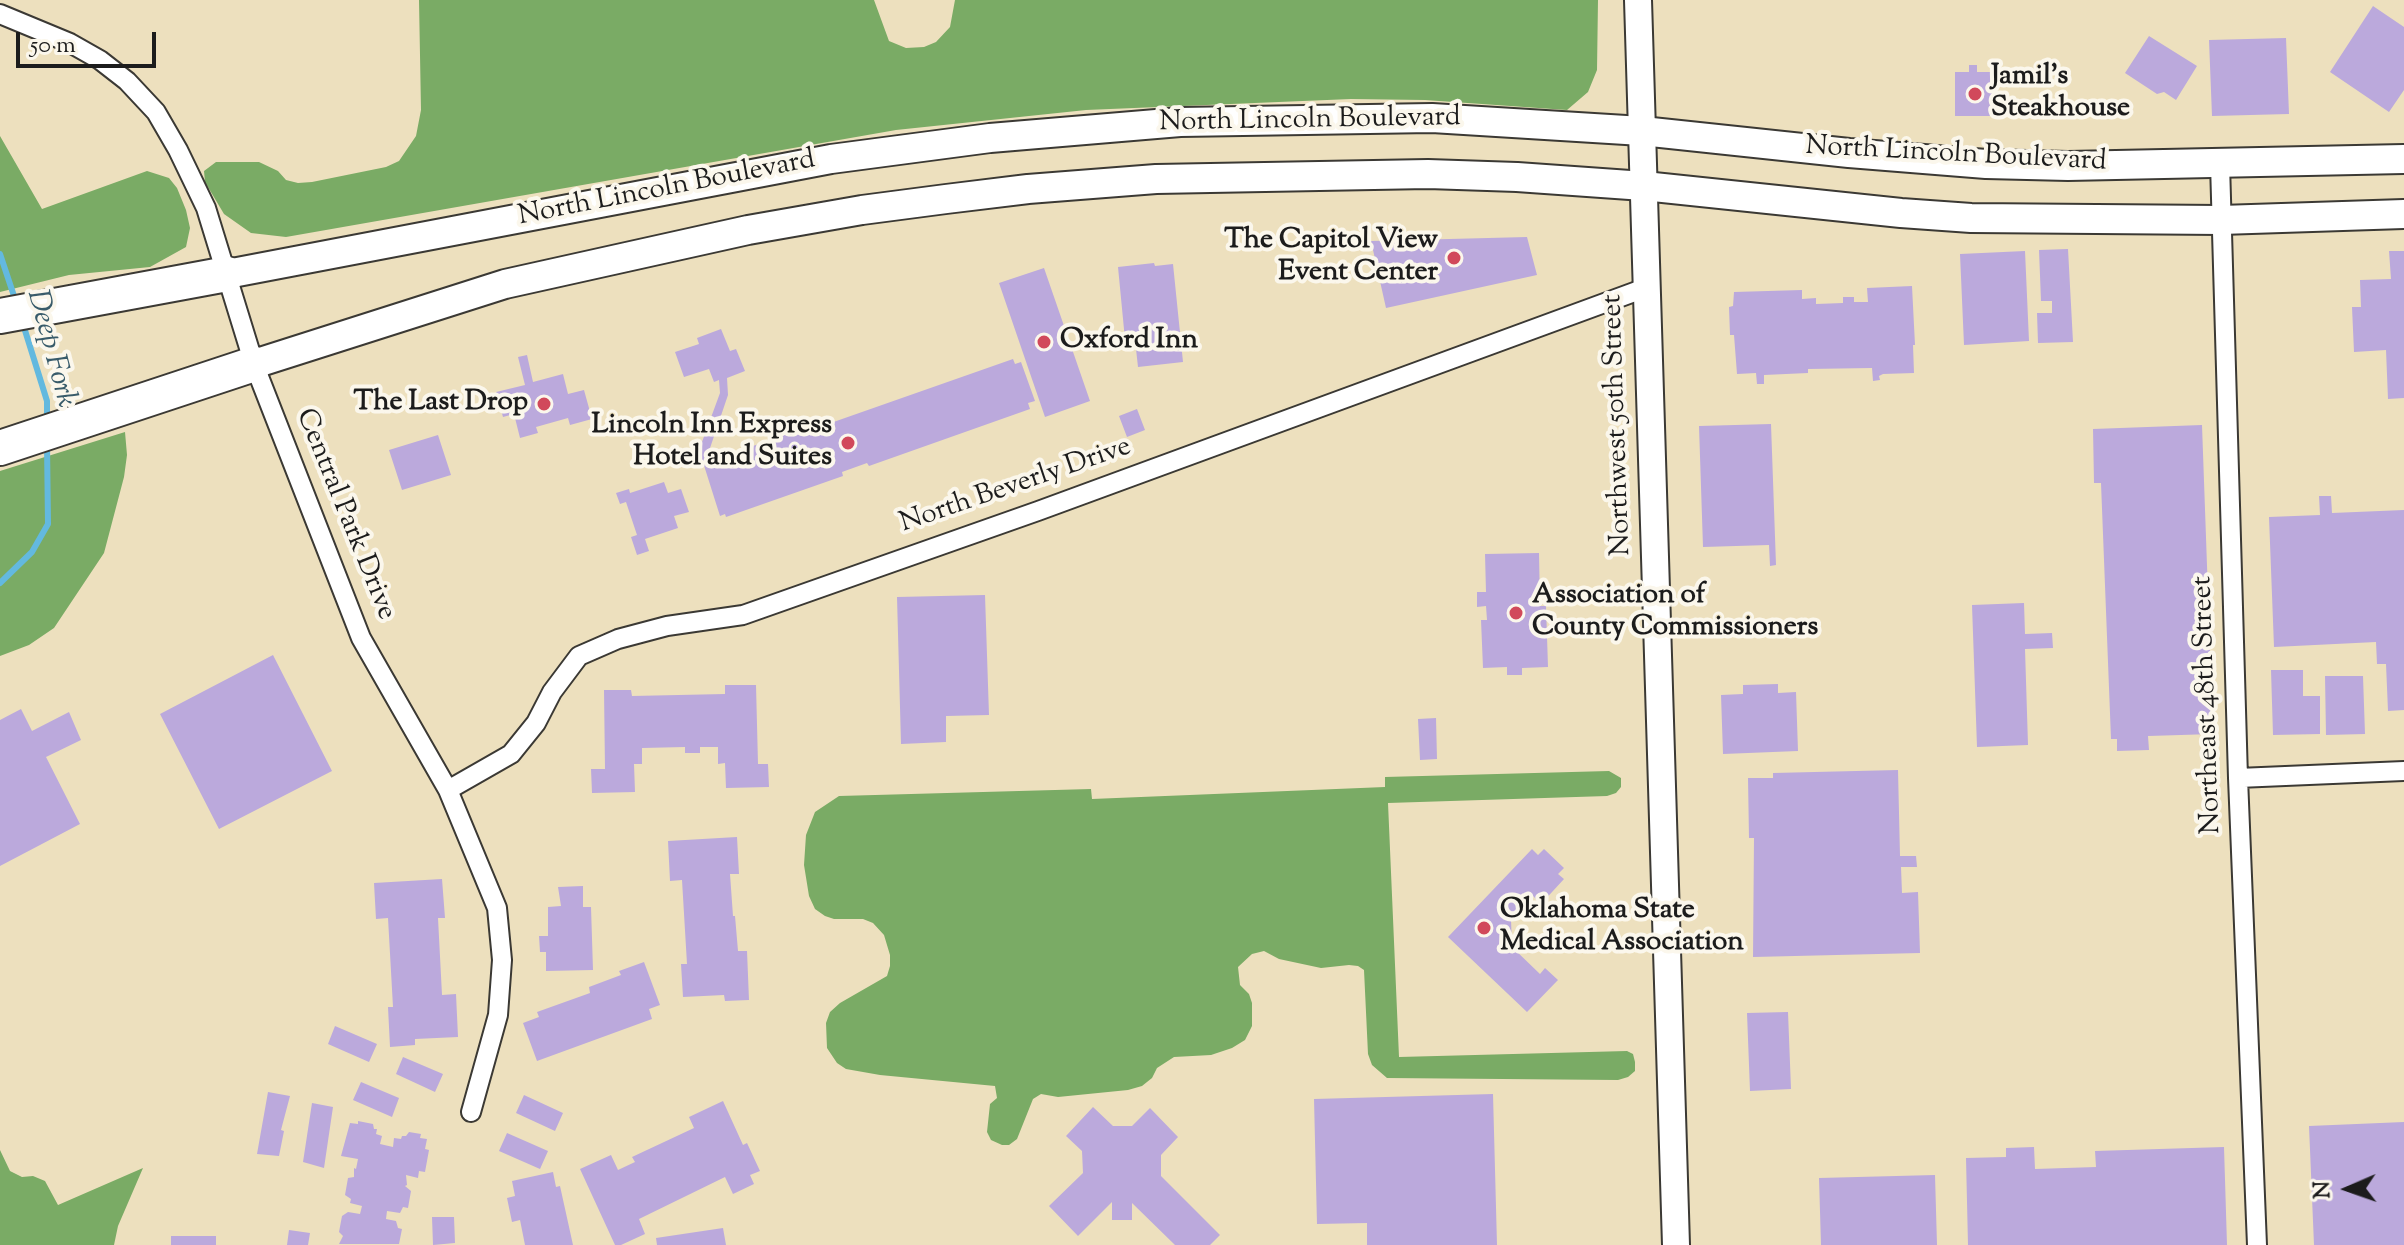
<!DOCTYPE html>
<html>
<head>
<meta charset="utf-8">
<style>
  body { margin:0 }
  #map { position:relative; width:2404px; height:1245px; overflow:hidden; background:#ede0be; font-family:"Sorts Mill Goudy",serif }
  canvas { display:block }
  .north { position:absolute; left:2308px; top:1149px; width:80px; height:80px; -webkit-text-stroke:6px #fbf7ec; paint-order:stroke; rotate:268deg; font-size:22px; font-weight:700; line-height:32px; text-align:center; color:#1c1c1c }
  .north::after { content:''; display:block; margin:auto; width:28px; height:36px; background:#1c1c1c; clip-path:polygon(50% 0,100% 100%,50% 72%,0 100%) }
  .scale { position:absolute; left:16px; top:32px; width:140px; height:36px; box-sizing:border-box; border:4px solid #1c1c1c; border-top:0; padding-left:10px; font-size:24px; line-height:28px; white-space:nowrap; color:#1c1c1c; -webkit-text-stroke:6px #fbf7ec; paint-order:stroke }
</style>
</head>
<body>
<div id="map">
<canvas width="2404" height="1245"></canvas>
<div class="north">N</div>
<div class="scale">50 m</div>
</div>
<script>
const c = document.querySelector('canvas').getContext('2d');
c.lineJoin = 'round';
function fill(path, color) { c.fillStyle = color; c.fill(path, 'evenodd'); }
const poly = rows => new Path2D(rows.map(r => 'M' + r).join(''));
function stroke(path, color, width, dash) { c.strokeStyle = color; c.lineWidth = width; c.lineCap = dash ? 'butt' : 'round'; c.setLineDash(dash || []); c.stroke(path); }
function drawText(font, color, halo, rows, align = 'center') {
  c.font = font + ' "Sorts Mill Goudy",serif'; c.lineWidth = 8; c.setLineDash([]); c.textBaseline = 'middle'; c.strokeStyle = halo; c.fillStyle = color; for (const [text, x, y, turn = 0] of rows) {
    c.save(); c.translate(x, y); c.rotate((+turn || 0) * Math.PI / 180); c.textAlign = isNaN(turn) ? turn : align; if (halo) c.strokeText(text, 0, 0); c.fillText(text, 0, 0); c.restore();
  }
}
fill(poly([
  [419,0,874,0,889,41,906,48,924,47,936,42,950,27,955,0,1598,0,1597,70,1588,92,1567,110,1425,100,1351,99,1086,110,896,130,286,237,251,233,224,214,205,182,204,171,216,162,259,162,278,171,286,180,298,183,312,182,386,167,399,161,416,136,421,110],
  [0,136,42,209,147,171,169,178,177,188,186,210,190,228,186,247,150,267,69,275,0,292],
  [125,432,127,455,124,477,104,553,54,628,29,645,0,656,0,471],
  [1609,771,1621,778,1621,787,1616,793,1607,796,1388,803,1399,1057,1627,1051,1633,1054,1635,1062,1635,1071,1628,1077,1618,1080,1387,1078,1372,1065,1368,1054,1364,970,1358,966,1349,965,1321,968,1279,959,1264,951,1252,954,1238,967,1240,985,1249,994,1252,1003,1252,1026,1245,1040,1232,1048,1211,1055,1174,1057,1157,1068,1152,1078,1142,1086,1128,1090,1058,1097,1041,1094,1033,1099,1017,1139,1009,1145,1002,1145,991,1140,987,1132,990,1104,997,1098,995,1086,880,1075,846,1069,837,1063,827,1048,826,1023,830,1012,840,1003,887,976,890,966,890,955,884,935,873,923,863,919,834,919,825,916,815,909,809,896,804,865,806,835,815,812,839,796,1091,789,1092,799,1385,787,1385,777],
  [0,1150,10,1171,22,1177,33,1176,45,1181,58,1205,143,1168,118,1226,114,1245,0,1245]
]), '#7aab65');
stroke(poly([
  [0,254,16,302],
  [23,324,47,401,47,421],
  [0,583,32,552,48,524,47,444]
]), '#63b9df', 6);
fill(poly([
  [2373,6,2404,27,2404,90,2389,112,2330,72],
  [2149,36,2197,66,2176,100,2164,92,2157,94,2125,73],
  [2286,38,2289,114,2212,116,2209,40],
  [1969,65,1977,65,1977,72,1995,72,1995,116,1955,116,1955,72,1969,72],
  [1527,237,1537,275,1386,308,1371,241],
  [2068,249,2073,342,2038,343,2037,313,2052,313,2052,301,2041,301,2039,250],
  [2025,251,2029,341,1964,345,1960,254],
  [2389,251,2404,251,2404,398,2388,399,2386,350,2354,352,2352,307,2361,307,2360,280,2391,279],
  [1154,263,1155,266,1173,264,1183,362,1138,367,1136,349,1126,350,1118,267],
  [1044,268,1090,401,1045,417,999,283],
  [1912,286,1915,345,1913,345,1914,373,1883,374,1879,376,1880,380,1873,381,1872,368,1808,369,1808,373,1764,375,1764,384,1757,384,1756,373,1737,374,1734,335,1730,335,1729,307,1733,306,1734,292,1802,290,1802,299,1816,298,1816,304,1843,303,1843,297,1854,297,1854,302,1868,302,1867,288],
  [721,329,730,351,736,349,745,371,727,378,728,395,709,451,711,461,823,421,825,425,1013,359,1015,364,1021,362,1035,401,1028,403,1030,409,869,466,867,463,842,472,843,476,726,517,725,514,720,516,701,456,702,442,720,393,719,380,714,382,709,369,684,377,675,352,699,344,697,338],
  [527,355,533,382,563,374,568,394,584,390,592,419,570,425,568,418,536,427,538,433,520,438,514,414,503,417,496,392,525,385,518,357],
  [1137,409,1145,430,1127,437,1119,416],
  [1771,424,1776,565,1770,566,1769,545,1703,547,1699,426],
  [2202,425,2213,734,2148,736,2149,750,2117,751,2117,739,2111,739,2101,483,2094,483,2093,429],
  [438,435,451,475,402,490,389,450],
  [664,482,668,493,681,489,689,512,674,516,678,528,645,539,649,551,637,555,631,537,637,535,626,502,620,504,616,493,629,489,630,493],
  [2319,496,2331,496,2332,513,2404,510,2404,710,2388,711,2386,664,2377,664,2376,642,2274,647,2269,517,2320,515],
  [1539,553,1540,606,1546,606,1548,667,1522,668,1522,675,1507,675,1507,667,1483,668,1481,620,1487,620,1486,606,1477,607,1477,592,1486,592,1485,554],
  [985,595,989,715,946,716,946,742,901,744,897,597],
  [2024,603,2025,634,2052,633,2053,648,2025,649,2028,745,1977,747,1972,605],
  [273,655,332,771,219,829,160,714],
  [2271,670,2303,670,2303,696,2320,696,2320,734,2273,735],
  [2325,676,2363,676,2365,734,2326,735],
  [1778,684,1778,693,1796,692,1798,751,1723,754,1721,695,1743,694,1743,685],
  [725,685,756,685,758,764,768,764,769,787,726,788,725,763,718,764,718,747,700,747,700,753,685,753,685,747,642,748,642,764,634,764,635,792,592,793,591,769,605,769,604,690,631,690,632,696,725,694],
  [21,709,32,731,69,712,81,740,46,757,80,824,0,866,0,720],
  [1436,718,1437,759,1420,760,1418,719],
  [1898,770,1900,856,1916,856,1917,867,1901,867,1902,893,1918,892,1920,953,1753,957,1754,838,1749,838,1748,778,1773,778,1773,773],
  [737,837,739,874,730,874,733,916,735,916,738,951,747,951,749,1000,725,1001,724,995,683,997,681,964,687,964,682,880,670,881,668,841],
  [1532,849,1538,855,1544,849,1564,868,1558,874,1564,879,1541,904,1533,896,1511,919,1512,947,1540,974,1545,968,1558,980,1527,1012,1448,937],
  [442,879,445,918,438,918,442,995,456,994,458,1037,415,1039,415,1045,390,1047,388,1007,393,1007,388,918,376,919,374,883],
  [583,886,583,907,591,907,593,970,546,971,546,952,540,952,539,936,548,936,548,907,561,906,558,887],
  [644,962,660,1005,649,1009,652,1019,537,1061,523,1023,539,1017,537,1012,590,993,589,987,621,975,619,971],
  [1788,1012,1791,1089,1750,1091,1747,1013],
  [335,1026,377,1044,369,1062,328,1044],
  [403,1057,443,1074,435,1092,396,1074],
  [361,1082,399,1098,392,1117,353,1100],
  [268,1092,290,1096,281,1130,284,1131,279,1156,257,1154],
  [1493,1094,1497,1245,1367,1245,1367,1223,1317,1224,1314,1099],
  [524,1095,563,1113,555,1131,516,1113],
  [723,1101,743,1145,747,1143,760,1171,750,1175,754,1184,733,1194,725,1177,639,1219,645,1234,621,1245,615,1245,580,1169,611,1155,618,1170,635,1162,632,1157,694,1128,689,1117],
  [312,1103,333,1107,324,1168,303,1162],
  [1093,1107,1113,1126,1132,1126,1150,1108,1178,1137,1161,1155,1161,1176,1220,1235,1210,1245,1175,1245,1132,1203,1132,1220,1112,1220,1112,1202,1078,1236,1049,1206,1083,1173,1082,1151,1066,1136],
  [358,1121,373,1124,374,1129,377,1129,376,1134,382,1136,380,1144,393,1147,394,1138,401,1139,402,1136,406,1136,409,1132,421,1134,420,1138,427,1139,425,1149,429,1150,425,1172,419,1171,418,1178,406,1175,407,1185,405,1186,411,1191,408,1208,403,1207,400,1213,387,1211,386,1219,396,1221,398,1228,402,1229,399,1244,339,1244,343,1236,339,1232,342,1216,348,1212,360,1214,362,1206,350,1203,351,1199,345,1195,348,1178,354,1177,354,1168,356,1169,358,1159,341,1156,350,1123,358,1124],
  [2404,1122,2404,1245,2314,1245,2309,1126],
  [507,1133,548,1151,540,1169,499,1151],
  [2034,1147,2035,1169,2096,1167,2095,1151,2224,1147,2227,1245,1968,1245,1966,1158,2006,1157,2006,1148],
  [553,1172,556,1187,560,1186,573,1245,525,1245,520,1220,512,1222,507,1198,515,1196,512,1181],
  [1935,1175,1937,1245,1821,1245,1819,1178],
  [432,1217,454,1217,455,1243,433,1245],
  [723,1228,726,1245,657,1245,656,1238],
  [289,1230,310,1233,308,1245,287,1245],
  [171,1236,216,1236,216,1245,171,1245]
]), '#bba9dc');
const minor = poly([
  [0,14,70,43,100,60,127,81,156,112,178,150,206,208,254,364,361,638,448,790,497,908,502,960,498,1015,471,1112],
  [2220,164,2238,778,2257,1245],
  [2238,778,2404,771],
  [448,790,511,754,536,723,552,692,579,656,618,639,667,626,743,615,1038,511,1648,287]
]);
const secondary = poly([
  [1638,0,1676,1245]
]);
const primary = poly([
  [227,274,831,159,990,138,1180,122,1432,118,1642,131,1849,153,1986,164,2068,166,2404,159],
  [254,364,505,284,748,230,862,210,946,199,1028,189,1156,179,1428,174,1517,177,1644,186,1901,213,1971,218,2221,220,2404,214]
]);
const motorway = poly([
  [0,316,227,274],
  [0,448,254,364]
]);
stroke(minor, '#3b3934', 22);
stroke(secondary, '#3b3934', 30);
stroke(primary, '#3b3934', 32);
stroke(motorway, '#3b3934', 38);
stroke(minor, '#fff', 18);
stroke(secondary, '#fff', 26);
stroke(primary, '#fff', 28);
stroke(motorway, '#fff', 34);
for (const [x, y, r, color] of [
  [1975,94,8,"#d1495b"],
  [1454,258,8,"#d1495b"],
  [1044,342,8,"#d1495b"],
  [544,404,8,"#d1495b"],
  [848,443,8,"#d1495b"],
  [1516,613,8,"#d1495b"],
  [1484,928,8,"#d1495b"]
]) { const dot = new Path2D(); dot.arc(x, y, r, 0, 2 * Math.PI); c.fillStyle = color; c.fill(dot); stroke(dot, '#fbf7ec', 3); }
drawText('bold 28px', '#1c1c1c', '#fbf7ec', [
  ["Jamil's",1991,78],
  ["Steakhouse",1991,110],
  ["The Capitol View",1438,242,"right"],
  ["Event Center",1438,274,"right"],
  ["Oxford Inn",1060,342],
  ["The Last Drop",528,404,"right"],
  ["Lincoln Inn Express",832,427,"right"],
  ["Hotel and Suites",832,459,"right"],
  ["Association of",1532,597],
  ["County Commissioners",1532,629],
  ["Oklahoma State",1500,912],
  ["Medical Association",1500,944]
], 'left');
drawText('28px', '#1c1c1c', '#fbf7ec', [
  ["North Lincoln Boulevard",1310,122,-1],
  ["North Lincoln Boulevard",1956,156,3],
  ["North Lincoln Boulevard",667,190,-11],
  ["Northwest 50th Street",1619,425,-92],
  ["North Beverly Drive",1016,487,-19],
  ["Central Park Drive",344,515,68],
  ["Northeast 48th Street",2209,705,-92]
]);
drawText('italic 30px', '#385b6a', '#fbf7ec', [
  ["Deep Fork",49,349,75]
]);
</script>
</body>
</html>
